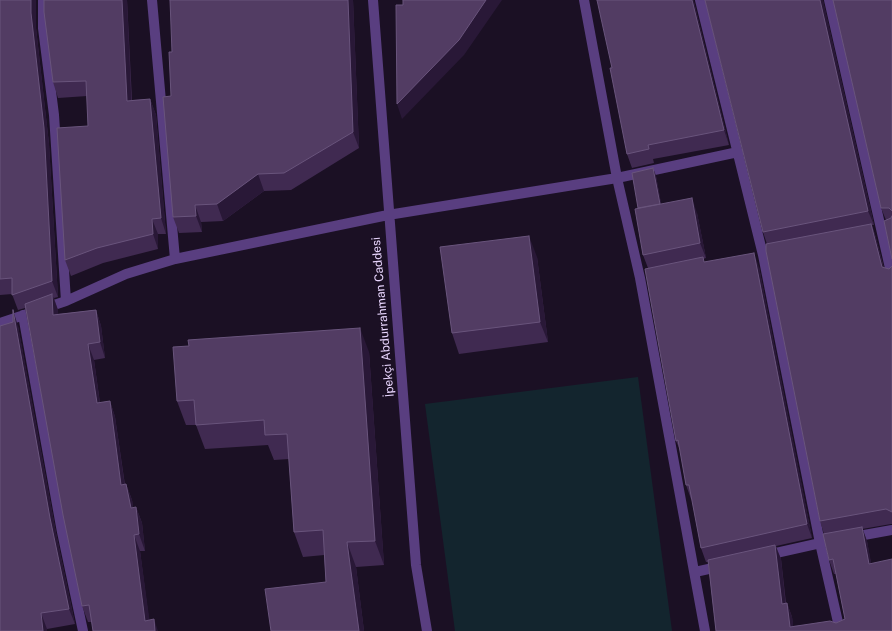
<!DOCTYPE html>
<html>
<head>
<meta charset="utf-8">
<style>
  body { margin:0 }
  canvas { display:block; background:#1b1024 }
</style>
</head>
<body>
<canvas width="892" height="631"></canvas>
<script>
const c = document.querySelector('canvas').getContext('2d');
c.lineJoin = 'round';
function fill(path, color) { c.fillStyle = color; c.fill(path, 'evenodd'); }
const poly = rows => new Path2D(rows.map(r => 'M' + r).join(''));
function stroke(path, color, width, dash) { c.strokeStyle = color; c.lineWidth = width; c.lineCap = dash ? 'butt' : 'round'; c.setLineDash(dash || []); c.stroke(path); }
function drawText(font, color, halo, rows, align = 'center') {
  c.font = font + ' "Public Sans",sans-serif'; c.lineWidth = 3; c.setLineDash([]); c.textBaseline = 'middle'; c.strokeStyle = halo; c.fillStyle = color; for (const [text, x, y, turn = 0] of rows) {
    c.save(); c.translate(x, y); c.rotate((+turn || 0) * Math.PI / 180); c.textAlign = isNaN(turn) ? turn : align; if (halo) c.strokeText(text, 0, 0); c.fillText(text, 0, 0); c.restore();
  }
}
fill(poly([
  [638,377,672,631,455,631,425,404]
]), '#13252e');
stroke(poly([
  [43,0,43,28,54,115,66,301],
  [152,0,175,259],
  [373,0,416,565,427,631],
  [584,0,617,178,640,278,705,631],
  [700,0,763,255,820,543,840,631],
  [829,0,892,277],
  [23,315,62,532,83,631],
  [0,323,66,301,126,274,175,259,388,215,617,178,738,152],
  [853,537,892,530],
  [767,555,825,542],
  [695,572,722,566]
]), '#593e80', 10);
fill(poly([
  [0,0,36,0,36,28,49,144,58,297,54,298,58,310,58,314,96,310,101,326,105,358,94,360,100,403,110,401,115,417,125,485,126,484,132,500,133,508,136,507,142,523,145,551,140,551,149,620,158,631,91,622,88,622,82,606,25,308,18,310,12,294,0,295],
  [44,0,127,0,132,100,150,99,156,115,166,234,158,234,158,249,103,263,71,276,65,260,88,126,87,96,58,98,53,82],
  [353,0,359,148,291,190,264,191,223,221,201,222,202,232,179,233,173,217,171,96,172,52],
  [892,0,892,259,886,220,881,208],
  [823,1,874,225,872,225,876,238,884,268,889,269,892,266,892,524,891,524,862,529,867,541,871,564,892,631,716,631,708,562,706,562,701,548,692,499,691,499,686,485,680,450,676,441,648,268,643,255,638,208,653,168,656,176,661,204,697,213,706,258,703,259,704,262,759,267,812,538,776,546,781,559,786,603,787,603,792,617,793,626,836,623,845,619,836,574,834,574,829,560,824,534,820,521,767,244,763,232],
  [694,2,729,145,653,159,654,163,632,168,627,154,612,68],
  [537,257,548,342,459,354,452,333],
  [18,326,56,533,75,624,47,629,47,631,0,631],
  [369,352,384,565,356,567,364,631,271,631,326,582,324,555,303,557,294,532,289,459,274,460,268,445,205,449,196,425,186,425,177,401]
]), '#402a51');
fill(poly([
  [31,0,36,0,36,28,49,144,58,297,52,281,31,13],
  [122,0,127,0,132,116,127,101],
  [348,0,353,0,359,148,353,132],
  [486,0,502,0,464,55,402,119,397,104],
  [692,0,694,0,694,2,729,145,724,130],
  [820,0,823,0,874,225,868,211],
  [150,99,156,115,166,234,161,218],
  [653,168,656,176,664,219,661,211],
  [258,174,264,191,223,221,217,204],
  [692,198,697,213,706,258,700,243],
  [195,205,201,222,202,232,196,216],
  [152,219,158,234,158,249,153,234],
  [871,224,876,238,887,281,882,267],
  [529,236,537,257,548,342,540,322],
  [754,253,759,267,812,538,807,524],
  [52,294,58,310,59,331,53,315],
  [13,310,18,326,56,533,75,624,69,609,50,518],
  [96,310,101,326,105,358,100,342],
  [360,328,369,352,384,565,375,541],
  [88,344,94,360,102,419,97,403],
  [110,401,115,417,127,501,121,485],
  [126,484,132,500,136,524,131,508],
  [136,507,142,523,145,551,139,534],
  [862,527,867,541,874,578,869,564],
  [134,535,140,551,151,631,145,621],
  [347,542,356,567,364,631,359,631],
  [775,545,781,559,787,618,782,604],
  [787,603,792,617,794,631,790,627],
  [41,613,47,629,47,631,43,631],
  [154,619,158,631,155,631]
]), '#291837');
const building = poly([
  [0,0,31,0,31,13,44,128,52,281,12,295,12,278,0,279,0,0],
  [44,0,122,0,127,101,150,99,161,218,152,219,153,234,97,248,65,260,57,128,88,126,86,81,53,82,44,12,44,0],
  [170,0,348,0,353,132,284,173,258,174,217,204,195,205,196,216,173,217,163,97,171,96,169,52,172,52,170,0],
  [403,0,486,0,459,40,397,104,396,5,403,5,403,0],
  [597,0,692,0,724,130,648,145,649,149,627,154,610,68,612,68,597,0],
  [705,0,820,0,868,211,763,232,705,0],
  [833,0,892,0,892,211,889,208,881,208,833,0],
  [653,168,660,204,638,208,632,173,653,168],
  [692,198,700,243,643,255,635,209,692,198],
  [892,216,892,259,884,221,891,218,892,216],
  [871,224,882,267,889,269,892,266,892,512,886,509,820,521,766,251,766,244,871,224],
  [529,236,540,322,452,333,440,247,529,236],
  [754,253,807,524,701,548,689,485,686,485,678,440,676,441,645,269,703,257,704,262,754,253],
  [52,294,53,315,96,310,100,342,88,344,97,403,110,401,121,485,126,484,131,508,136,507,139,534,134,535,145,621,154,619,155,631,93,631,89,605,82,606,63,515,25,304,52,294],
  [13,310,50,518,69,609,41,613,43,631,0,631,0,326,13,322,13,310],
  [360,328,375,541,347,542,359,631,271,631,265,589,326,582,323,530,294,532,287,434,265,435,264,420,196,425,194,400,177,401,173,347,189,346,188,340,360,328],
  [862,527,869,564,892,559,892,631,716,631,708,560,775,545,782,604,787,603,790,627,830,621,836,623,845,619,833,559,829,560,823,534,862,527]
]);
fill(building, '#523c63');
stroke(building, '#69547c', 1);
drawText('12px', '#e8d5fd', '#1b1024', [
  ["İpekçi Abdurrahman Caddesi",383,317,-95]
]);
</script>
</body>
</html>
